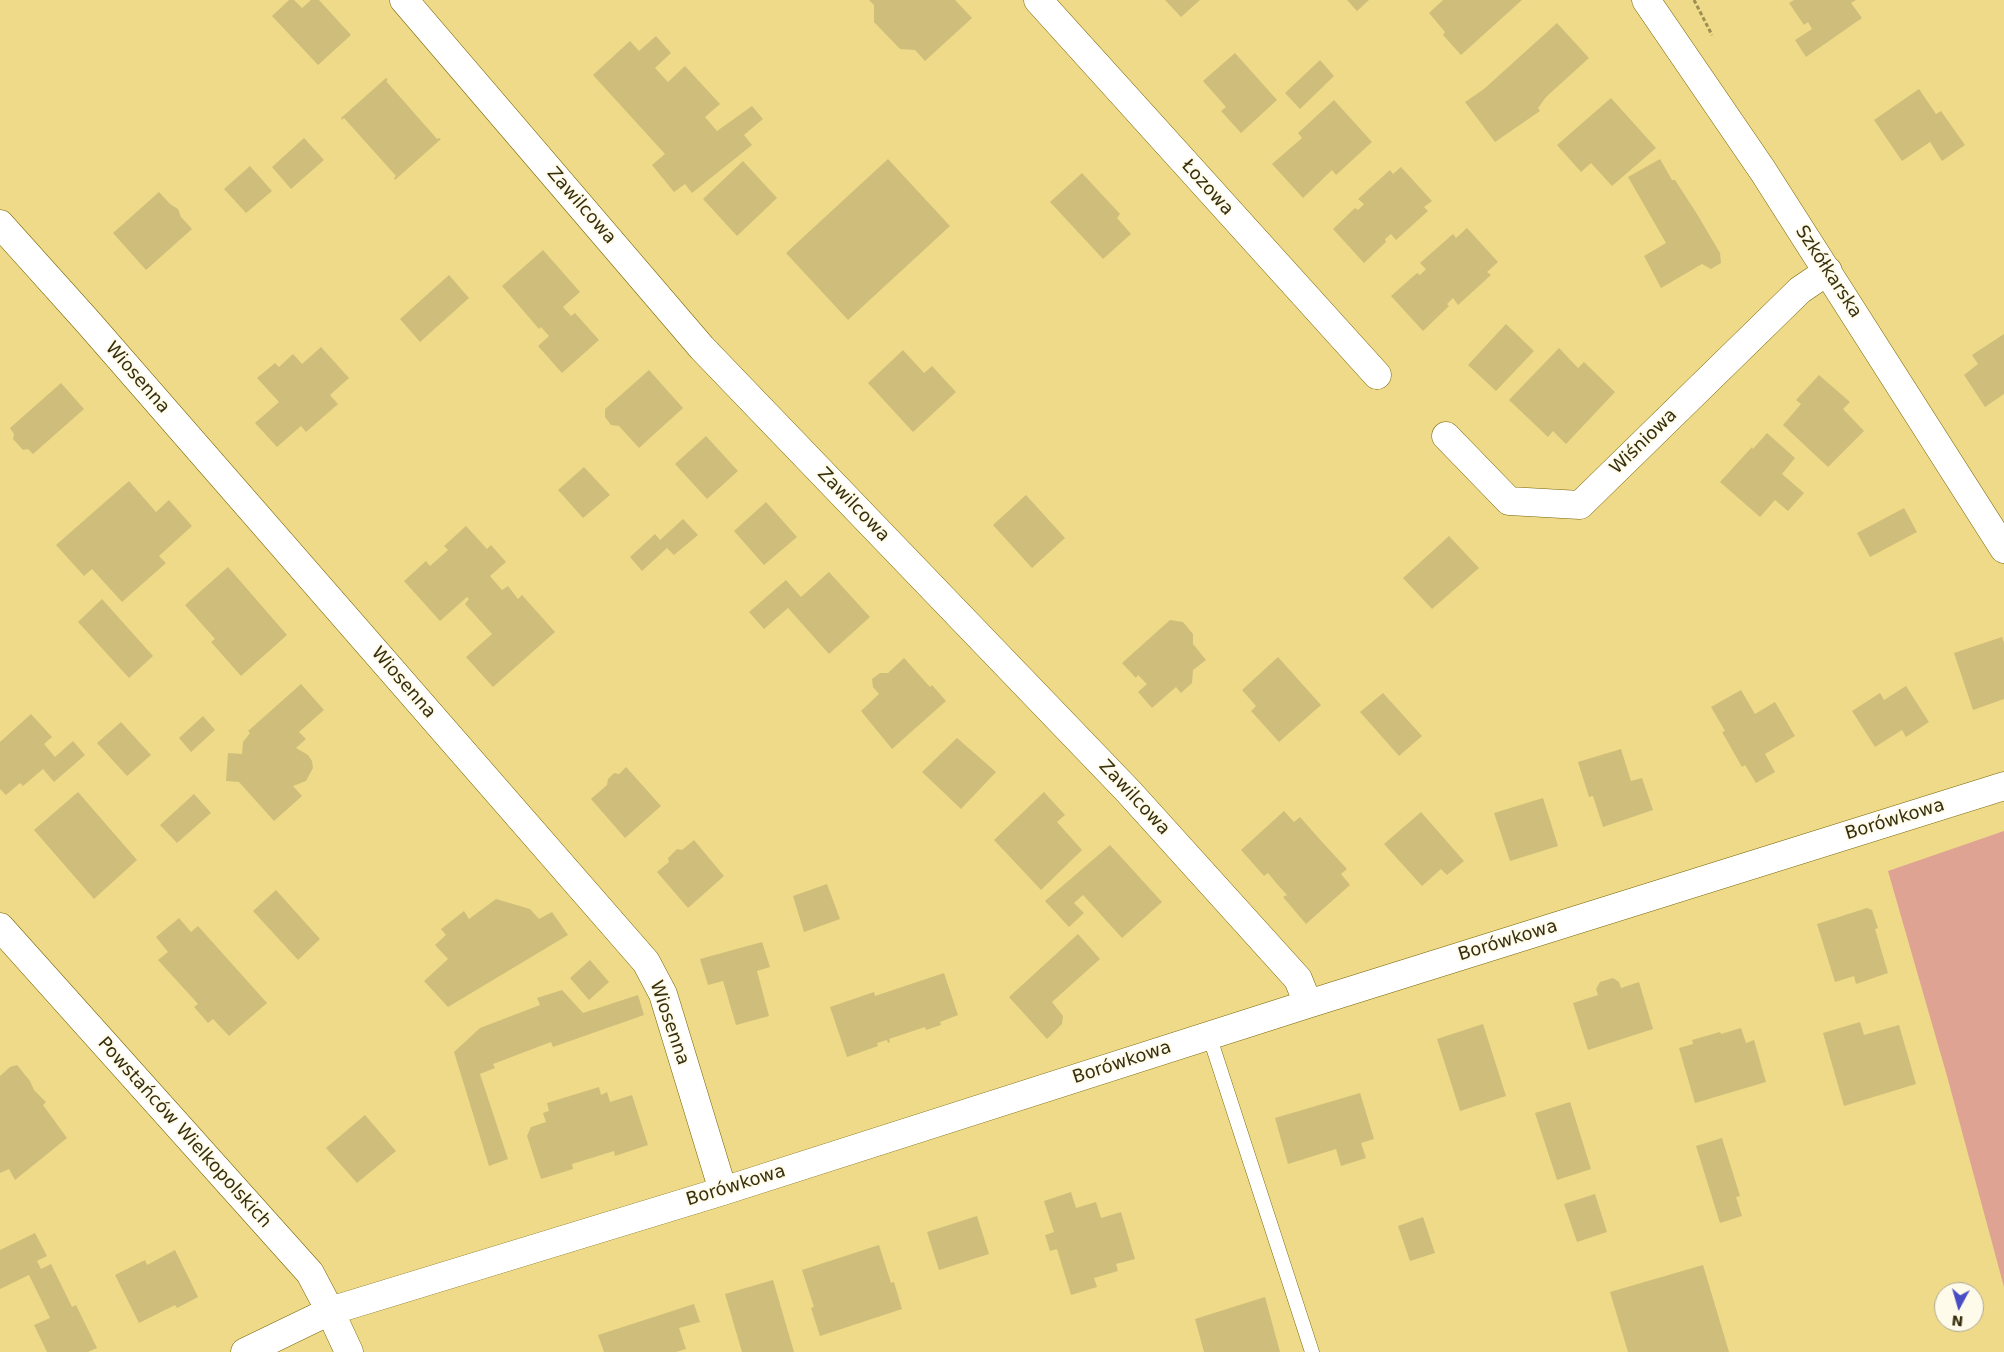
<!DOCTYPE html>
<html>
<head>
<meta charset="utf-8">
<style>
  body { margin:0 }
  #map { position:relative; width:2004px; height:1352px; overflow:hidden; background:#eeda88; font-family:"DejaVu Sans",sans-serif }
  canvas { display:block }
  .north { position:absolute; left:1934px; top:1282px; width:50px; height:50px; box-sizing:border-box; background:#fffbeb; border:1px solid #afa992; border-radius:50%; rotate:186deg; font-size:14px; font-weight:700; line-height:20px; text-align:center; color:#372f0c }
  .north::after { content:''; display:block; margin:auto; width:18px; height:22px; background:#494dc3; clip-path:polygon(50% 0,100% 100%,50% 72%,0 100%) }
</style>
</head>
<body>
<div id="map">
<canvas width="2004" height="1352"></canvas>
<div class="north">N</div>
</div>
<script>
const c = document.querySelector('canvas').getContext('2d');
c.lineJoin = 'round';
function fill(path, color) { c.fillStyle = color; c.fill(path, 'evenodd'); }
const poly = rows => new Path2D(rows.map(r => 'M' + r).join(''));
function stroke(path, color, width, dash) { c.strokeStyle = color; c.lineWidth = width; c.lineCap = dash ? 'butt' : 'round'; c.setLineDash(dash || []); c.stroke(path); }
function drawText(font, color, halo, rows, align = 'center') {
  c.font = font + ' "DejaVu Sans",sans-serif'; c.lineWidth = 4; c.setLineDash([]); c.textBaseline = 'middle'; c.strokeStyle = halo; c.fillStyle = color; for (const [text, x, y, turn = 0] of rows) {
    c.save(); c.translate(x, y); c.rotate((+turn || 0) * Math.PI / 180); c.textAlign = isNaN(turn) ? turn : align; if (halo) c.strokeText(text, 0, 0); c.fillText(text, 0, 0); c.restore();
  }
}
fill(poly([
  [2004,831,2004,1287,1947,1076,1888,871]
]), '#dfa393');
fill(poly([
  [289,0,294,0,302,8,311,0,319,0,351,35,318,65,272,16],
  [869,0,955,0,972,18,925,61,915,50,900,49,874,22,874,5],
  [1165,0,1200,0,1181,17],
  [1347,0,1369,0,1357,11],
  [1443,0,1522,0,1461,55,1443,35,1445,32,1429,13],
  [1794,0,1856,0,1851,3,1862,18,1806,57,1795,40,1812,29,1808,22,1804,25,1789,3],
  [1557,23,1589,58,1546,97,1538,108,1540,111,1495,142,1465,102,1484,89],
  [656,36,671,53,655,68,668,82,685,66,720,104,705,117,717,131,752,106,763,119,744,135,752,145,692,193,685,184,674,192,652,165,665,154,593,75,630,41,639,51],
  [1235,53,1277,100,1241,133,1221,111,1226,107,1203,81],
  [1320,60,1334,76,1300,109,1285,93],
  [386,78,388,80,386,81,437,139,439,138,441,139,395,180,394,178,396,176,344,118,342,120,341,118],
  [1919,89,1936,114,1941,111,1965,145,1942,161,1930,142,1902,161,1874,120],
  [1611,98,1656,148,1612,186,1591,163,1581,172,1557,145],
  [1334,100,1372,142,1336,175,1332,170,1303,198,1272,164,1302,138,1298,133],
  [304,138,324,160,291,189,272,167],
  [888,159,950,226,848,320,786,253],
  [1660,159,1672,180,1675,180,1697,214,1720,253,1721,263,1711,269,1702,264,1661,288,1644,256,1666,243,1628,177],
  [743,161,777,198,737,236,703,199],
  [250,166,272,191,246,213,224,189],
  [1401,167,1432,201,1424,207,1428,211,1396,240,1391,234,1385,239,1386,242,1364,263,1333,229,1355,208,1358,210,1364,204,1358,199,1390,170,1393,174],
  [1082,173,1120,214,1117,218,1131,234,1103,259,1050,202],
  [159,192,170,204,178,209,181,217,192,229,146,270,113,233],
  [1467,228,1498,262,1487,272,1491,275,1458,305,1453,298,1447,304,1449,306,1423,331,1391,296,1417,273,1420,275,1426,269,1420,263,1453,234,1456,238],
  [543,250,580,292,563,307,571,316,575,313,599,340,562,373,538,346,549,336,541,327,539,329,502,286],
  [449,275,469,298,420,342,400,319],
  [1506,324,1534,351,1496,391,1468,365],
  [2004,334,2004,394,1985,407,1964,375,1978,364,1972,355],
  [321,347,349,378,330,395,338,404,306,432,301,426,277,447,255,423,279,402,257,378,275,363,279,367,293,354,302,364],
  [1559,348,1578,368,1584,362,1615,392,1566,444,1553,431,1548,437,1509,400],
  [903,350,924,373,932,366,956,392,913,432,868,383],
  [649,370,683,408,639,448,619,426,611,425,605,417,605,409],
  [1819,375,1850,402,1843,409,1864,431,1828,467,1783,425,1801,404,1796,400],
  [61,383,84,409,33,454,28,449,23,450,13,439,14,434,10,428],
  [1767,433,1795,458,1782,474,1804,493,1788,511,1775,500,1760,517,1720,482,1752,447,1753,449],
  [706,436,738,471,707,499,675,464],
  [584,467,610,495,583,518,558,490],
  [129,481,156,512,169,500,192,526,159,556,166,563,122,602,92,569,84,576,56,545],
  [1026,495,1065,538,1032,568,993,525],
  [766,502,797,537,764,565,734,531],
  [1904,508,1917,532,1870,557,1857,533],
  [683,519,698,535,674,555,667,548,642,571,630,557,655,534,660,540],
  [466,526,487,549,491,545,506,562,490,576,502,590,508,586,518,599,522,595,555,632,493,687,466,657,492,634,465,604,469,599,467,597,440,621,404,581,426,561,430,566,448,550,444,546],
  [1449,536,1479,568,1432,609,1403,578],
  [228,567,287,635,241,676,211,642,215,639,185,605],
  [829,572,870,617,829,654,788,608,764,629,749,612,786,580,801,597],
  [102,599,153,656,129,678,78,622],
  [1170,620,1183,622,1193,634,1193,644,1206,660,1193,670,1192,683,1181,693,1176,687,1152,708,1138,692,1147,684,1138,675,1136,678,1122,663],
  [2002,637,2004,643,2004,699,1973,710,1954,653],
  [1278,657,1321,705,1279,742,1251,711,1256,706,1242,690],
  [904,658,930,687,932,685,946,701,892,749,861,711,879,694,873,687,872,679,880,673,888,673],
  [301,684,324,710,299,732,306,739,296,748,308,755,312,761,313,768,306,781,293,786,302,796,274,821,239,782,226,781,228,753,242,754,243,742,250,733,248,731],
  [1906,686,1929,722,1906,737,1902,730,1875,747,1852,711,1880,693,1884,700],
  [1741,690,1755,714,1775,702,1795,736,1765,754,1775,772,1756,783,1745,765,1742,767,1722,732,1725,731,1711,707],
  [1383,693,1422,736,1399,756,1360,712],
  [31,714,52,737,44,744,55,757,73,741,85,755,54,782,43,769,23,786,20,783,6,795,0,789,0,742],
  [203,716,215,730,191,752,179,738],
  [121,722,151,755,127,776,97,743],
  [957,738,996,772,961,809,922,772],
  [1621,749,1631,781,1642,778,1653,810,1603,827,1593,796,1589,797,1578,762],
  [626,767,661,806,625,838,591,799,607,785,608,779,614,773,619,774],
  [78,792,137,860,94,899,34,830],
  [1044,792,1065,815,1057,822,1082,850,1041,890,994,840],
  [194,794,211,813,177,843,160,825],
  [1543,798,1558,846,1510,861,1494,813],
  [1284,811,1294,822,1300,817,1323,843,1347,869,1341,874,1350,885,1306,924,1283,897,1287,895,1277,884,1268,873,1264,876,1241,850],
  [1421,812,1464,861,1447,875,1441,869,1422,886,1384,844],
  [694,840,724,876,688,908,657,872,669,862,668,858,677,849,682,850],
  [1110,845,1162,902,1122,938,1083,895,1074,903,1084,913,1069,927,1045,901],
  [827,884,840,919,804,932,793,896],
  [276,890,320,939,298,960,253,911],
  [496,899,530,909,539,919,552,912,568,935,448,1007,424,981,448,959,435,945,446,935,441,929,464,911,469,919],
  [1867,908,1872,910,1878,928,1875,929,1888,973,1856,984,1854,976,1835,982,1817,924],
  [179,918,191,932,198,926,267,1003,229,1036,213,1019,208,1023,194,1007,198,1004,158,960,168,952,156,937],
  [1078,934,1100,959,1052,1002,1063,1016,1062,1024,1047,1039,1009,997],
  [762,942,770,967,757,971,769,1016,736,1025,723,981,708,985,700,959],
  [590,960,609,982,589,1000,570,978],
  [944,973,958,1015,940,1022,941,1025,926,1030,925,1027,889,1039,890,1042,888,1043,887,1040,877,1043,878,1046,847,1057,830,1007,874,992,875,996],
  [1613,978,1619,982,1621,988,1639,982,1653,1029,1588,1050,1573,1003,1598,995,1596,989,1600,982],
  [562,990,583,1013,638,995,644,1015,553,1047,551,1042,493,1064,495,1068,480,1074,508,1159,489,1166,454,1052,480,1028,540,1005,537,998],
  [1860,1022,1864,1035,1899,1025,1916,1084,1844,1106,1823,1033],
  [1483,1024,1506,1096,1460,1111,1437,1039],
  [1741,1028,1746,1043,1754,1040,1766,1082,1695,1103,1679,1048,1693,1044,1692,1040,1720,1032,1721,1034],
  [17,1065,30,1081,34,1090,46,1102,43,1105,67,1138,15,1180,9,1169,0,1173,0,1076,10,1067],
  [599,1087,601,1095,607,1092,610,1102,632,1095,648,1145,615,1156,614,1151,572,1164,573,1169,541,1179,527,1136,531,1127,546,1122,543,1113,549,1111,547,1103],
  [1360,1093,1374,1139,1361,1143,1366,1158,1341,1166,1336,1149,1288,1164,1275,1118],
  [1570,1102,1591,1169,1557,1180,1535,1113],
  [365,1115,396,1151,357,1183,326,1148],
  [1722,1138,1740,1196,1736,1197,1742,1216,1720,1223,1696,1146],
  [1071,1192,1076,1208,1096,1202,1101,1218,1121,1212,1135,1259,1116,1264,1118,1271,1094,1278,1097,1287,1071,1295,1057,1249,1050,1251,1045,1235,1054,1232,1044,1201],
  [1595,1194,1607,1232,1577,1242,1564,1204],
  [977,1216,989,1254,939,1270,927,1232],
  [1423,1217,1435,1253,1410,1261,1398,1226],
  [35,1233,47,1256,37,1261,41,1269,51,1264,72,1307,76,1305,97,1348,88,1352,47,1352,34,1325,50,1318,29,1275,0,1289,0,1250],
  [879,1245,891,1283,894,1282,902,1309,820,1336,811,1308,814,1307,802,1270],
  [175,1250,198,1297,177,1308,175,1305,139,1323,115,1275,145,1260,147,1265],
  [1703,1265,1729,1352,1628,1352,1610,1292],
  [773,1280,794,1352,742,1352,725,1294],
  [1265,1297,1280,1352,1204,1352,1195,1319],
  [694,1304,700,1322,679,1328,686,1349,676,1352,604,1352,598,1335]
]), '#cfbe7b');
const lane = poly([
  [1209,1035,1312,1352]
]);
const street = poly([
  [404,0,702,348,1129,792,1298,979,1308,1004],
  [1038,0,1377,375],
  [1646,0,1763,171,2004,549],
  [0,224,88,322,646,962,663,994,723,1191],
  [1446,436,1509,501,1580,505,1800,290,1828,271],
  [0,927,310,1273,330,1311,349,1352],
  [245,1352,330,1311,723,1191,1308,1004,2004,786]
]);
stroke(lane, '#776400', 15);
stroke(street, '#776400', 29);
stroke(poly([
  [1694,0,1712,35]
]), '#9d8e51', 3, [4, 2.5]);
stroke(lane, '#fff', 14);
stroke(street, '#fff', 28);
drawText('18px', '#372f0c', '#fffbeb', [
  ["Łozowa",1207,188,48],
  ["Zawilcowa",581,206,49],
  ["Szkółkarska",1828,272,57],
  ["Wiosenna",137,378,49],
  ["Wiśniowa",1644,442,-44],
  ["Zawilcowa",853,505,46],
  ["Wiosenna",403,683,49],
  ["Zawilcowa",1134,798,47],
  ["Borówkowa",1895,820,-17],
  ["Borówkowa",1508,941,-17],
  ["Wiosenna",669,1023,71],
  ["Borówkowa",1122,1063,-18],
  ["Powstańców Wielkopolskich",184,1133,48],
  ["Borówkowa",736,1186,-17]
]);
</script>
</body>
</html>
